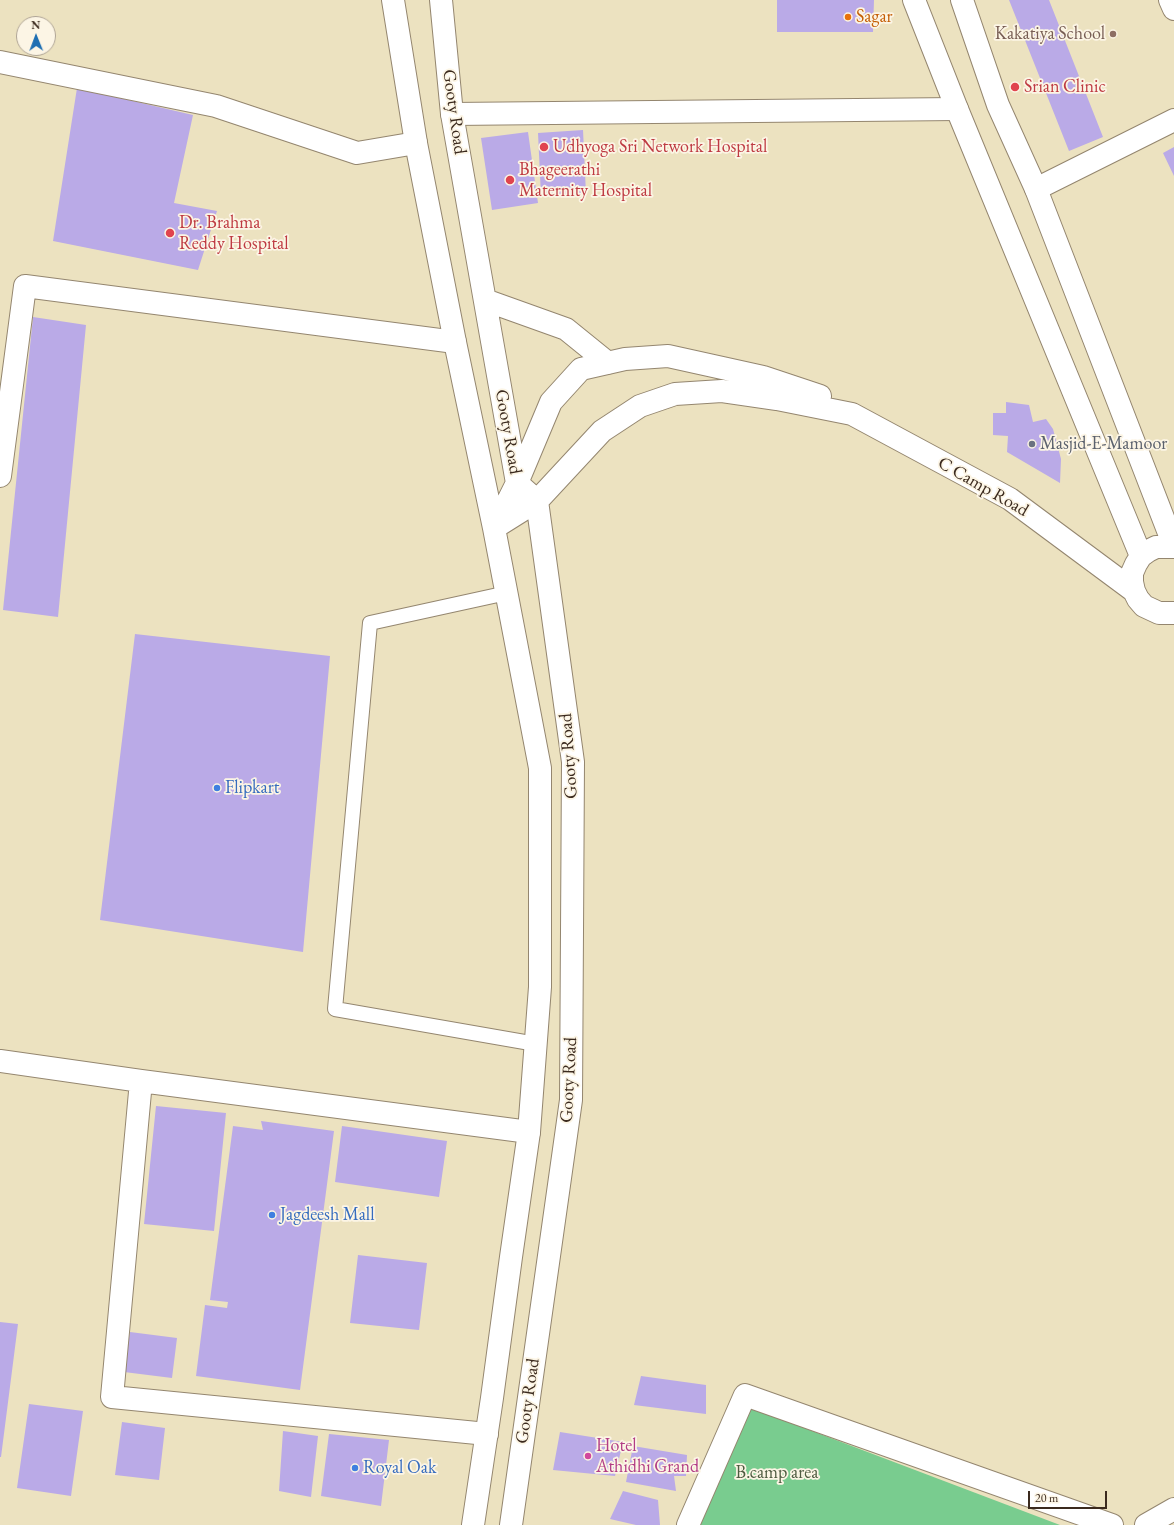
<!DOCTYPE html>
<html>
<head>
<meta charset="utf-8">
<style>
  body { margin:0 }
  #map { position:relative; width:1174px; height:1525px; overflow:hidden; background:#ece2c0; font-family:"EB Garamond",serif }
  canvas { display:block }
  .north { position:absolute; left:16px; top:16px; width:40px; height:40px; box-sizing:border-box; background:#fcf5e5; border:1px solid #afa495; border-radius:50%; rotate:359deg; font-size:11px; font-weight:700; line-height:16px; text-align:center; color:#3b2a1e }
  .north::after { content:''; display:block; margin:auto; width:14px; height:18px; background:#1f6fb2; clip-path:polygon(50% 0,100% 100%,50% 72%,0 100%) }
  .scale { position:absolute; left:1028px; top:1491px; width:79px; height:18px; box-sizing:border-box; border:2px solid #3b2a1e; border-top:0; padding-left:5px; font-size:12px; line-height:14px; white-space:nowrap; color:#3b2a1e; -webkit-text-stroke:3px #fcf5e5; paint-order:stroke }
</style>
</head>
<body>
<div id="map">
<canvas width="1174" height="1525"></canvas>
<div class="north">N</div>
<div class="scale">20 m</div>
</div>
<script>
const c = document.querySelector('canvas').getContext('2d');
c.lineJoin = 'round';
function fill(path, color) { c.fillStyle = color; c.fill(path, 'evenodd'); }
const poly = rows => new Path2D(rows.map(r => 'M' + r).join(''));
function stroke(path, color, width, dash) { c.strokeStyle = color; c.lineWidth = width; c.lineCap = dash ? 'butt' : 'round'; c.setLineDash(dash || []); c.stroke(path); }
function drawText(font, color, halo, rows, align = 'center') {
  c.font = font + ' "EB Garamond",serif'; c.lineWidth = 3.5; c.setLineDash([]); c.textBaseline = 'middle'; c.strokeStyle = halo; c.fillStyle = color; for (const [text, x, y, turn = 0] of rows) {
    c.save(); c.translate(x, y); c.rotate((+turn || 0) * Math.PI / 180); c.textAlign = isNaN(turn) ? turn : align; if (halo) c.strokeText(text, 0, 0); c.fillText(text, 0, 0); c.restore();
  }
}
fill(poly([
  [749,1407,1060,1525,696,1525]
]), '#79cc8f');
fill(poly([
  [777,0,874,0,873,32,777,32],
  [1009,0,1049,0,1103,137,1069,151],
  [77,88,193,115,174,203,217,211,198,270,53,241],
  [583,130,586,194,541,196,538,133],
  [528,132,538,203,492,210,481,138],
  [1174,147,1174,176,1163,153],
  [33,317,86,325,58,617,3,610],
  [1006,402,1029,405,1033,422,1046,419,1053,429,1061,459,1060,483,1007,452,1008,436,993,435,993,413,1006,413],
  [135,634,330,656,303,952,100,920],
  [156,1106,226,1113,214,1231,144,1224],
  [261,1121,334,1131,300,1390,196,1376,205,1305,227,1308,228,1302,210,1300,233,1126,263,1130],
  [342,1126,447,1141,439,1197,335,1182],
  [358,1255,427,1263,419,1330,350,1323],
  [0,1322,18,1324,1,1457,0,1457],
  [130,1332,177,1338,172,1378,124,1372],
  [641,1376,706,1385,706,1414,634,1405],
  [29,1404,83,1411,71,1496,17,1488],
  [122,1422,165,1428,159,1480,115,1475],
  [283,1431,318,1436,311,1497,279,1491],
  [560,1432,623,1442,615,1476,553,1470],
  [329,1434,389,1440,381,1506,321,1496],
  [633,1446,687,1455,686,1476,674,1476,676,1491,626,1482],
  [623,1491,658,1500,660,1525,636,1525,610,1519]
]), '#baaae7');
const lane = poly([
  [507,593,370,623,335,1009,536,1044]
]);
const street = poly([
  [1170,0,1174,9],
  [0,62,216,106,357,153,416,143],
  [452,114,957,109],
  [1036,189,1174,120],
  [0,476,25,286,455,342],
  [0,1061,141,1081,529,1132],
  [141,1081,112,1397,487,1434],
  [688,1525,745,1395,1112,1525],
  [1146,1525,1174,1509]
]);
const primary = poly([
  [393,0,416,143,455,342,494,528,540,768,540,987,529,1132,511,1257,492,1398,473,1525],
  [441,0,452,114,517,483,537,501,573,762,571,1100,511,1525],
  [914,0,957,109,1141,556],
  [962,0,998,105,1036,189,1174,546],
  [485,300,566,329,608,363],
  [495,527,517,483,551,402,581,369,625,359,668,356,763,377,820,396],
  [494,528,537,501,602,431,640,406,675,394,722,391,777,399,852,414,1010,499,1134,591],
  [1174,547,1156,547,1148,551,1141,556,1136,564,1132,573,1132,582,1134,591,1138,599,1144,606,1159,613,1174,613]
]);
stroke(lane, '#94866f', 16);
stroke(street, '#94866f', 24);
stroke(primary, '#94866f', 24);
stroke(lane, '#fff', 14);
stroke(street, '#fff', 22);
stroke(primary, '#fff', 22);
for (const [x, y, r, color] of [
  [848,17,4,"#e8710a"],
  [1113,34,4,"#8d6e63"],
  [1015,87,5,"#e0444e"],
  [544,147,5,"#e0444e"],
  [510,180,5,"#e0444e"],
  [170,233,5,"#e0444e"],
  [1032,444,4,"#6b7280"],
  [217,788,4,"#3f7fe0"],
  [272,1215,4,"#3f7fe0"],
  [588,1456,4,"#d1479c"],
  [355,1468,4,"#3f7fe0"]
]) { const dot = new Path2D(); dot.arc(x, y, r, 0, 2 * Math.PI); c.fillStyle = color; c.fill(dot); stroke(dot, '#fcf5e5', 1.5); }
drawText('18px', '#c56008', '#fcf5e5', [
  ["Sagar",856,17]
], 'left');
drawText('18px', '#785e54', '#fcf5e5', [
  ["Kakatiya School",1105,34]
], 'right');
drawText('18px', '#be3a42', '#fcf5e5', [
  ["Srian Clinic",1024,87],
  ["Udhyoga Sri Network Hospital",553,147],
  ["Bhageerathi",519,170],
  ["Maternity Hospital",519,191],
  ["Dr. Brahma",179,223],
  ["Reddy Hospital",179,244]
], 'left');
drawText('18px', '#3b2a1e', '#fcf5e5', [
  ["Gooty Road",454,112,82],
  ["Gooty Road",508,432,80],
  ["C Camp Road",983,487,30],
  ["Gooty Road",569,756,-94],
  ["Gooty Road",569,1080,-87],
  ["Gooty Road",528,1401,-82]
]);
drawText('18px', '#5b616d', '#fcf5e5', [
  ["Masjid-E-Mamoor",1040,444]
], 'left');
drawText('18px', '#366cbe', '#fcf5e5', [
  ["Flipkart",225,788],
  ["Jagdeesh Mall",280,1215],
  ["Royal Oak",363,1468]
], 'left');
drawText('18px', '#b23c85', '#fcf5e5', [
  ["Hotel",596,1446],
  ["Athidhi Grand",596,1467]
], 'left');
drawText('18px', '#4e5b40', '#fcf5e5', [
  ["B.camp area",777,1473]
]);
</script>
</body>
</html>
